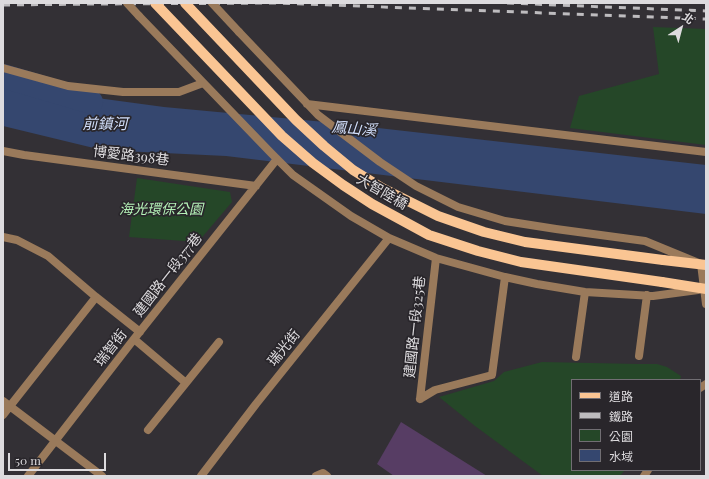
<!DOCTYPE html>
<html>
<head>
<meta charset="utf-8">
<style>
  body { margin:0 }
  #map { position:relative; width:709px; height:479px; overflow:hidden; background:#333035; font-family:"Playfair Display","Noto Sans TC",serif }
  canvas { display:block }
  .frame { position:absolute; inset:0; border:4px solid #dddbde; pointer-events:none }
  .legend { position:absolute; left:571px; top:379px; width:130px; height:92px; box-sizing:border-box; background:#29262b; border:1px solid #716e73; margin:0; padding:5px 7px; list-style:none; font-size:12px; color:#dddbde }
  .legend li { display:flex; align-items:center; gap:8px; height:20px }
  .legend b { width:20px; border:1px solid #716e73 }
  .north { position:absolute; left:661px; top:8px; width:40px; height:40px; -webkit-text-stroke:3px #29262b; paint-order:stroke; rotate:36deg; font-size:11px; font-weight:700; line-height:16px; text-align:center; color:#dddbde }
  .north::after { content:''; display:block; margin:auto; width:14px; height:18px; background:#dddbde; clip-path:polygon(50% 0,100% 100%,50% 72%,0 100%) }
  .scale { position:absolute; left:8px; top:453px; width:98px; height:18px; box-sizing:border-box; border:2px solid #dddbde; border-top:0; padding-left:5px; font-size:12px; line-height:14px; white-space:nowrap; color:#dddbde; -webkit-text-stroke:3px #29262b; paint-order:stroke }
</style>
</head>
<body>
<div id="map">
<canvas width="709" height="479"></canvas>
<div class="frame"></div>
<ul class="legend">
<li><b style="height:5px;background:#fac593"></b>道路</li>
<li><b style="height:5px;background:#bebcbf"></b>鐵路</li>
<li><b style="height:11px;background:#254728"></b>公園</li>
<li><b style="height:11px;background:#35476f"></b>水域</li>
</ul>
<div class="north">北</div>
<div class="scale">50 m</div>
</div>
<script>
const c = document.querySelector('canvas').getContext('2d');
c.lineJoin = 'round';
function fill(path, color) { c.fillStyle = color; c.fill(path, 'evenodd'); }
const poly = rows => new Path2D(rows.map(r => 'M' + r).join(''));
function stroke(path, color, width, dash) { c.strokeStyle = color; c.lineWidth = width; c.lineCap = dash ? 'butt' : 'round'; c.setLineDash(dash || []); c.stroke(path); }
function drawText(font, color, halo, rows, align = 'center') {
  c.font = font + ' "Playfair Display","Noto Sans TC",serif'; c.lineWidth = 3.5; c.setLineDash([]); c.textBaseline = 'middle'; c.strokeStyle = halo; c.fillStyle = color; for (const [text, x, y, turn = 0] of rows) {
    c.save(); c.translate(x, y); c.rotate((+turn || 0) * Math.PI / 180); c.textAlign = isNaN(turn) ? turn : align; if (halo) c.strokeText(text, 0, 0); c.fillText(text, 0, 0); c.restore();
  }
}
fill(poly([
  [653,27,706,29,706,145,570,128,579,96,659,74],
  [137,178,230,192,232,202,198,242,129,237],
  [542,362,639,364,657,364,667,367,681,376,680,380,572,380,572,470,625,470,620,476,543,476,475,426,439,397,494,381,504,372]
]), '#254728');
fill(poly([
  [3,80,23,88,164,107,325,122,706,165,706,214,226,156,102,150,3,126]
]), '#35476f');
stroke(poly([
  [3,76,91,102]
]), '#35476f', 24);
fill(poly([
  [401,422,487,476,394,476,377,464]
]), '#573d64');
stroke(poly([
  [139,16,271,153,293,175,351,216,389,238,436,258,505,277,537,284,585,292,653,296,698,290],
  [239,32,318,115,380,162,416,186,458,207,505,221,556,229,645,241,701,264,706,304],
  [3,68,68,86,123,92,179,92,203,83],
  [307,104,706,152],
  [3,151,24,155,256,186],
  [3,237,17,240,48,256,96,297,140,332],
  [134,339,186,383],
  [639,356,647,295],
  [576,357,585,292],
  [700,388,706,384],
  [420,399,435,390,492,375,505,277],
  [420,399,436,258],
  [3,401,102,476],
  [3,415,96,297],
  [148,430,219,342],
  [28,476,134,339,277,159],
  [201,476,256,404,389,238],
  [316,476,323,473,327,476],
  [644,476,648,470]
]), '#9a7a5b', 8);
stroke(poly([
  [663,260,706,265],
  [662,282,706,289]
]), '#fac593', 10);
stroke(poly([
  [507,3,706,11],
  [3,5,94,4,277,3,706,19]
]), '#bebcbf', 3, [7, 7]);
stroke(poly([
  [127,3,139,16],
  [212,3,239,32]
]), '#9a7a5b', 8);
stroke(poly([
  [155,3,282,136,313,163,343,185,372,204,429,235,478,251,521,262,662,282],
  [185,3,296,120,324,146,353,170,382,188,438,216,484,232,525,242,663,260]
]), '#fac593', 10);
drawText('14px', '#dddbde', '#29262b', [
  ["博愛路398巷",131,156,7],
  ["大智陸橋",382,192,30],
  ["建國路一段377巷",168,275,-52],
  ["建國路一段325巷",415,327,-84],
  ["瑞智街",111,348,-52],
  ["瑞光街",284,348,-51]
]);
drawText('italic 14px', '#b5f3b8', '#29262b', [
  ["海光環保公園",161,210]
]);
drawText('italic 15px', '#d1defa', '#29262b', [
  ["前鎮河",105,124],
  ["鳳山溪",354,129,5]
]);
</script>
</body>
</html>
